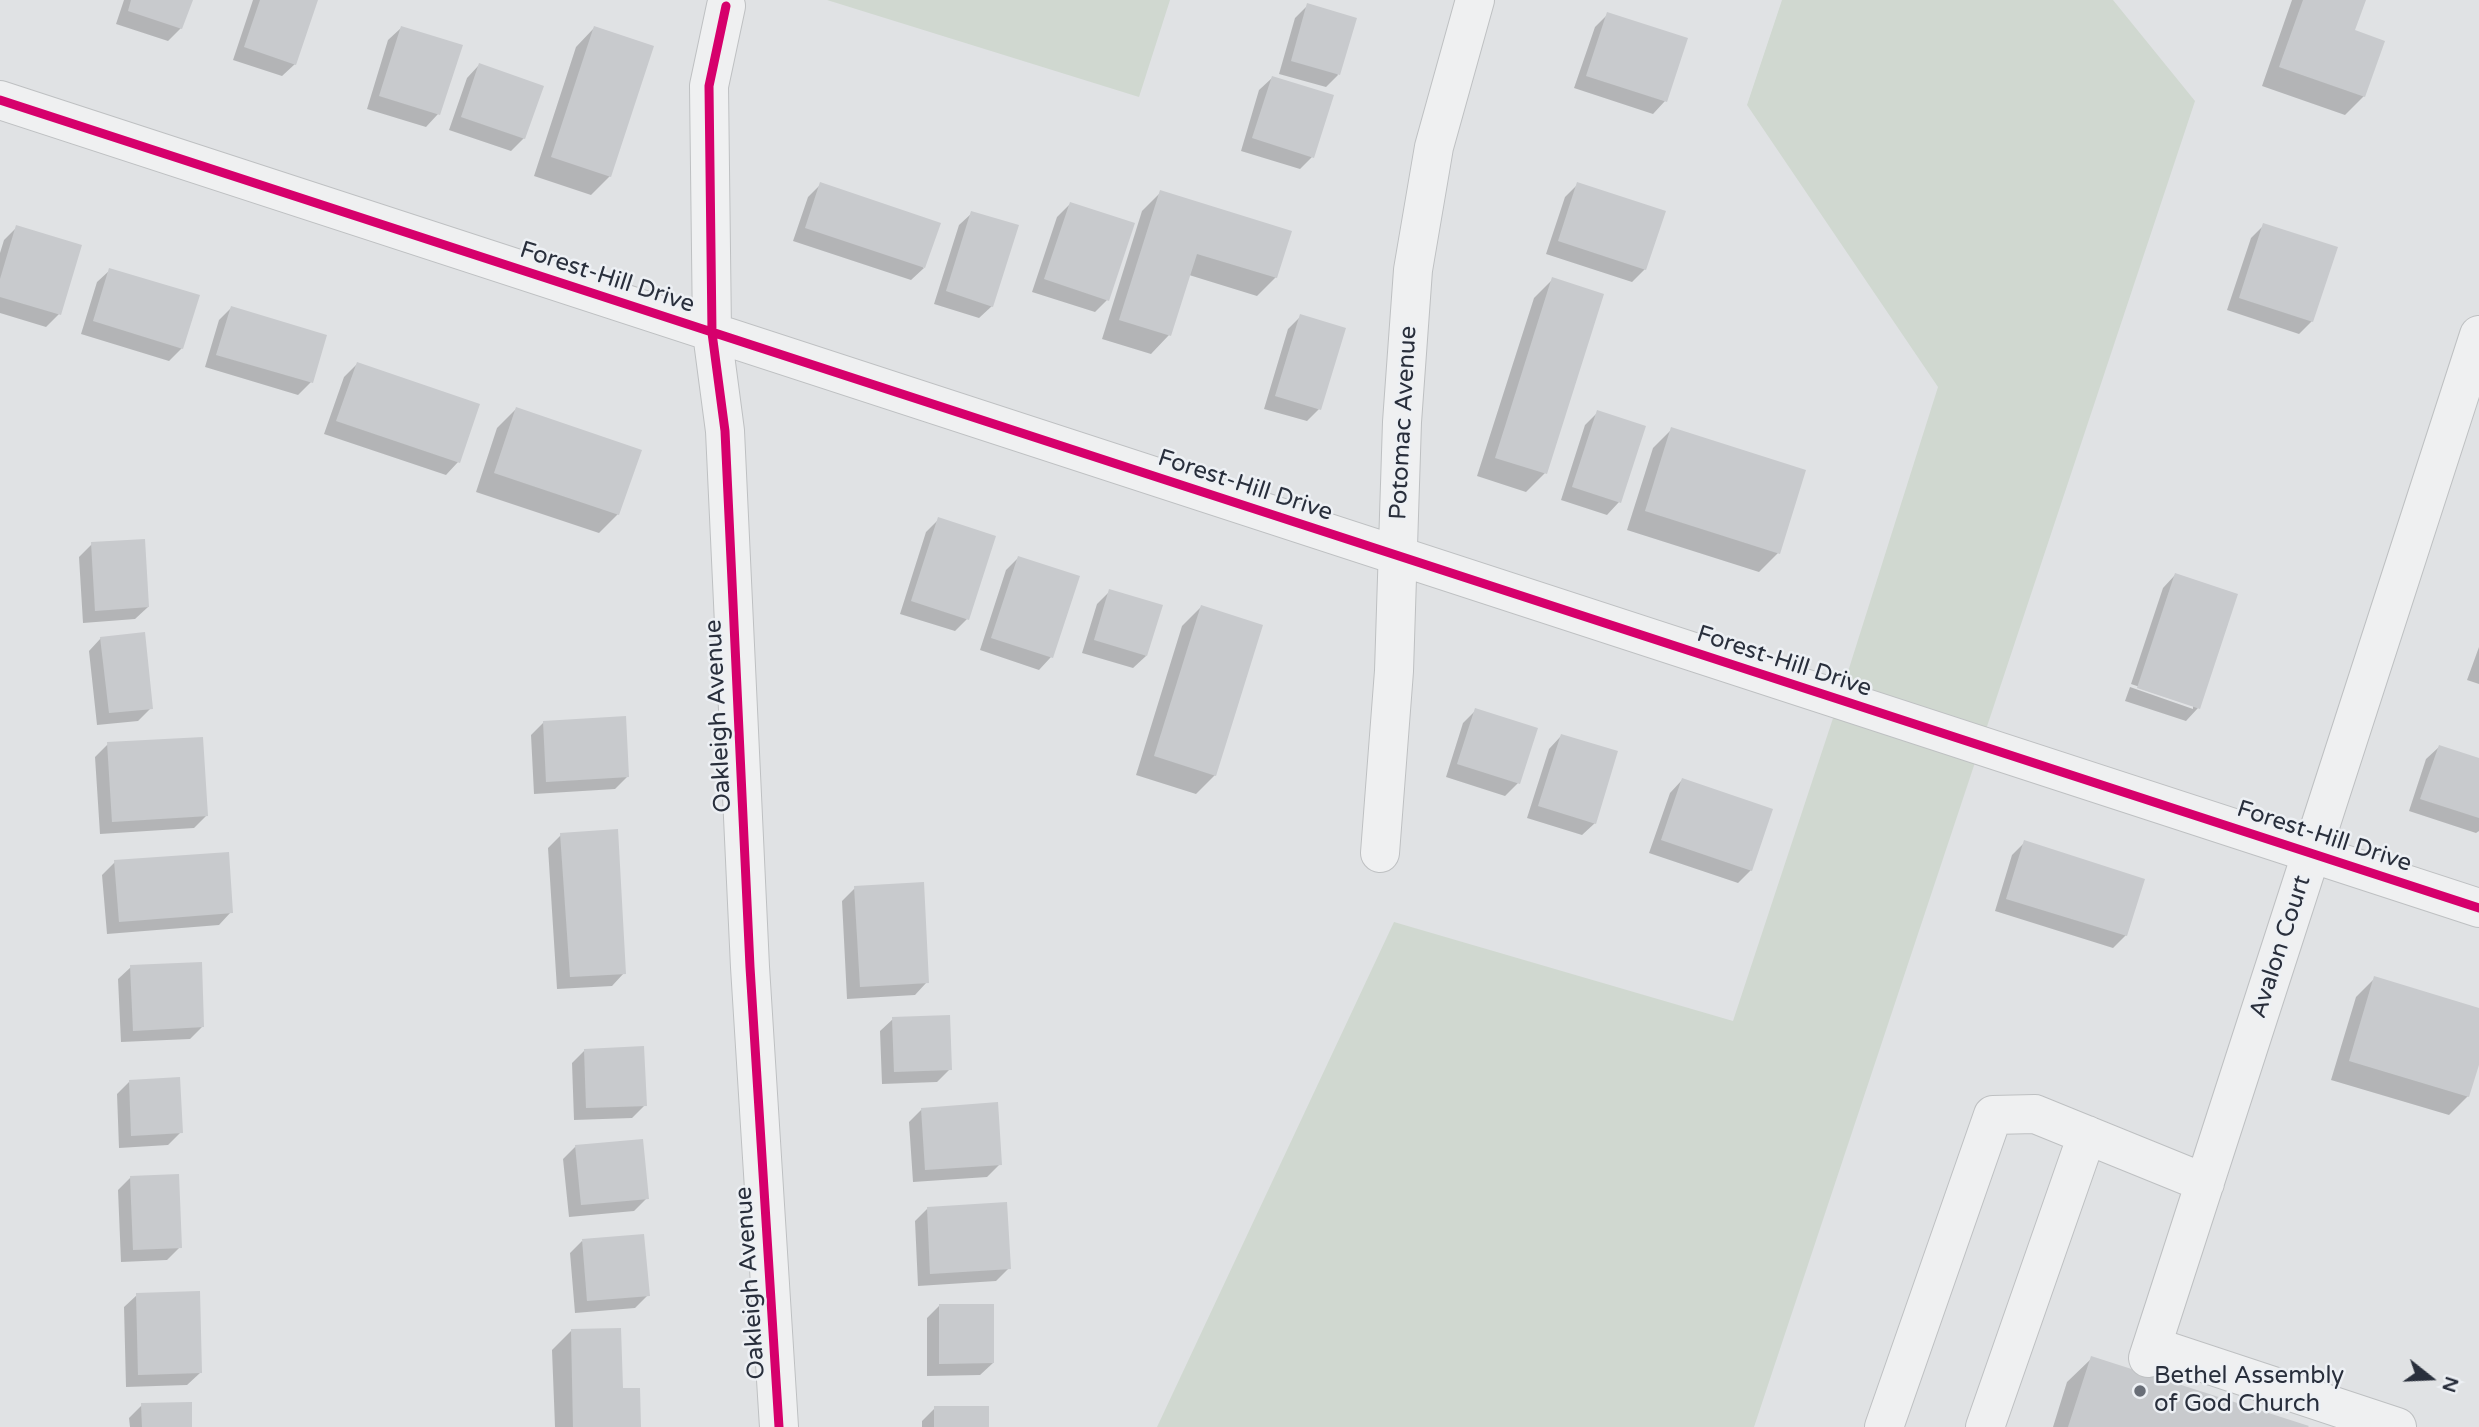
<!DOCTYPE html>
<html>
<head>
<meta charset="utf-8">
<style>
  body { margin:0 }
  #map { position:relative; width:2479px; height:1427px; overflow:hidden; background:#e0e2e4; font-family:"Varela Round",sans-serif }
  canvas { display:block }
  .north { position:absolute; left:2395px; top:1343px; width:70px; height:70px; -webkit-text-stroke:5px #edf0f4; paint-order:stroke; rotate:108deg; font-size:19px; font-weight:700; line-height:28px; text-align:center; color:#292f3c }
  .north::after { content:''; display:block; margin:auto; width:24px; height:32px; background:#292f3c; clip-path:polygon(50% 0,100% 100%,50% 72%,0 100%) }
</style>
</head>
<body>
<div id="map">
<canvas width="2479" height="1427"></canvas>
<div class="north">N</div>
</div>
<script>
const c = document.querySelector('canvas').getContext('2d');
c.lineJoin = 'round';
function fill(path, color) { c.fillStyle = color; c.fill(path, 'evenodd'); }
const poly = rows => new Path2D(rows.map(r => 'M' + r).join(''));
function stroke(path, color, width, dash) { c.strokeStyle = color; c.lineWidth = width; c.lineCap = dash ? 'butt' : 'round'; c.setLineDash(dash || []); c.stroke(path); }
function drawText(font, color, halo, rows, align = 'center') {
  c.font = font + ' "Varela Round",sans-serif'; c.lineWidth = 5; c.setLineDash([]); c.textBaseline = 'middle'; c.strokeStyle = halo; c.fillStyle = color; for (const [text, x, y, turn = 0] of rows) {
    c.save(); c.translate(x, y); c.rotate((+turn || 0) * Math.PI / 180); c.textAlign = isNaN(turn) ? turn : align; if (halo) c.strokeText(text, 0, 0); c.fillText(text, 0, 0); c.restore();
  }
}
fill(poly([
  [827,0,1170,0,1139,97],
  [1782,0,2113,0,2195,101,1754,1427,1157,1427,1394,922,1733,1021,1839,700,1938,387,1747,105]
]), '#d0d8d0');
fill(poly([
  [124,0,191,0,181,28,168,41,116,24],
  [253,0,316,0,295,64,282,76,233,60],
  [2292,0,2364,0,2353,31,2364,96,2345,115,2262,86],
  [1308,5,1338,75,1326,87,1279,74,1295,18],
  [1608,14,1665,101,1653,114,1574,88,1595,27],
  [401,28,438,114,426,127,367,109,388,40],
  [594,28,610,176,591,195,534,176,576,47],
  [479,65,524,138,511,151,449,130,467,78],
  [1272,78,1312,157,1300,169,1241,151,1259,90],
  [821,184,924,268,911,280,793,241,808,197],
  [1578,184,1645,269,1632,282,1546,254,1565,197],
  [1161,192,1276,277,1257,296,1189,275,1169,335,1151,354,1102,339,1142,211],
  [1070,204,1107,300,1095,312,1032,292,1057,217],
  [972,213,992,306,979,318,934,304,959,225],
  [2264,225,2312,321,2299,334,2227,310,2251,238],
  [17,227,80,246,59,314,46,327,0,313,0,253,4,240],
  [110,270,182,348,169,361,81,334,97,282],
  [1553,279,1545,473,1526,492,1477,476,1534,298],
  [231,308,311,382,298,395,205,367,219,320],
  [1301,316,1319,409,1307,421,1264,409,1288,329],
  [357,364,458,462,446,475,324,434,344,377],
  [516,409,618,514,599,533,476,492,497,428],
  [1598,412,1619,502,1607,515,1561,500,1585,425],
  [1672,429,1778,553,1759,572,1627,530,1653,448],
  [939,519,967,619,955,631,900,614,926,532],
  [92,544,148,607,135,619,83,623,79,557],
  [1018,558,1051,657,1039,670,980,650,1006,570],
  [2175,575,2198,708,2186,721,2125,701,2130,687,2193,709,2193,705,2131,684,2163,588],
  [1110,591,1146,656,1133,668,1082,653,1097,604],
  [1201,607,1215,775,1196,794,1136,775,1182,626],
  [101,638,151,708,138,721,97,725,89,651],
  [2479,647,2479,684,2467,680],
  [1476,710,1518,783,1505,796,1446,777,1463,723],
  [544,722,627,777,615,789,534,794,531,735],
  [1561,736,1595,823,1582,835,1527,818,1549,749],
  [108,744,206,816,194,828,100,834,95,757],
  [2439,747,2479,760,2479,831,2476,833,2409,811,2426,759],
  [1682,780,1751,870,1738,883,1649,853,1670,793],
  [561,835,624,973,612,986,557,989,548,848],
  [2025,842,2126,935,2113,948,1995,911,2012,855],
  [115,862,231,912,219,925,107,934,102,875],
  [855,888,927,982,915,995,847,999,842,901],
  [131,967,202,1027,190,1039,121,1042,118,979],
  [2375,978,2479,1010,2479,1059,2468,1096,2449,1115,2331,1080,2356,997],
  [893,1019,950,1069,937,1082,882,1084,880,1031],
  [585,1050,645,1105,632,1118,574,1120,572,1063],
  [129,1082,181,1132,168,1145,119,1148,117,1094],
  [922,1109,1000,1164,987,1177,913,1182,909,1122],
  [576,1146,647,1198,634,1211,569,1217,563,1159],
  [131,1177,180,1247,167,1260,121,1262,118,1190],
  [928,1208,1009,1268,996,1281,918,1286,915,1221],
  [582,1241,648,1295,635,1308,575,1313,570,1253],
  [137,1295,200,1373,187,1385,126,1387,124,1307],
  [939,1306,993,1363,980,1375,927,1376,927,1318],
  [571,1331,621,1390,639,1427,555,1427,552,1350],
  [2092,1358,2305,1427,2053,1427,2067,1382],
  [142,1405,191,1427,130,1427,129,1418],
  [935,1408,987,1427,922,1427,922,1421]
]), '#0003');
fill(poly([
  [131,0,193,0,182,29,128,11],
  [260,0,318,0,296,65,244,47],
  [2303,0,2366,0,2355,30,2385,41,2365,97,2279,67],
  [1307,3,1357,18,1340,75,1291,61],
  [1607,12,1688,38,1667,102,1586,76],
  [401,26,463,45,440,115,379,96],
  [594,26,654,46,611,177,551,157],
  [479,63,544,86,525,139,461,117],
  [1272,76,1334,95,1314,158,1252,138],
  [820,182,941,223,925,268,805,228],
  [1577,182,1666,211,1646,270,1558,241],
  [1160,190,1292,231,1277,278,1197,254,1171,336,1119,320],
  [1070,202,1135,223,1109,301,1044,279],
  [971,211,1019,225,993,307,946,291],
  [2263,223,2338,247,2313,322,2239,298],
  [16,225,82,245,61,315,0,297,0,279],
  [109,268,200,295,183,349,93,321],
  [1552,277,1604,294,1547,474,1495,458],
  [231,306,327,335,313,383,216,355],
  [1300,314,1346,328,1321,410,1275,396],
  [357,362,480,404,460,463,336,421],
  [516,407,642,450,619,515,494,473],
  [1597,410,1646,426,1621,503,1572,487],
  [1671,427,1806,470,1780,554,1645,511],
  [938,517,996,536,969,620,911,601],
  [145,539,149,607,95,611,91,542],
  [1018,556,1080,576,1053,658,991,638],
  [2175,573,2238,594,2200,709,2137,688],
  [1109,589,1163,605,1147,656,1094,640],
  [1201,605,1263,625,1216,776,1154,756],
  [145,632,153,709,109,713,100,637],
  [1475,708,1538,728,1520,784,1457,764],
  [626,716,629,777,546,782,543,721],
  [1561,734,1618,751,1596,824,1538,806],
  [203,737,208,816,112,822,107,742],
  [2439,745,2479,758,2479,818,2420,799],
  [1682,778,1773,809,1752,871,1661,840],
  [618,829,626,974,570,977,560,833],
  [2024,840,2145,879,2127,936,2006,899],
  [229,852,233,913,119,922,114,860],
  [924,882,929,983,860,987,854,886],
  [202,962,204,1027,133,1031,130,965],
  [2374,976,2479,1008,2479,1065,2469,1097,2349,1061],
  [950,1015,952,1070,894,1072,892,1017],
  [644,1046,647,1106,586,1108,584,1049],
  [180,1077,183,1133,131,1136,129,1080],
  [998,1102,1002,1165,925,1170,921,1108],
  [643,1139,649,1199,581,1205,575,1145],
  [179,1174,182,1248,133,1250,130,1176],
  [1007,1202,1011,1269,930,1274,927,1207],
  [644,1234,650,1296,587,1301,582,1239],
  [200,1291,202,1373,138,1375,136,1293],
  [939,1304,994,1304,994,1363,939,1364],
  [621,1328,623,1388,640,1388,641,1427,573,1427,571,1329],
  [2091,1356,2309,1426,2308,1427,2068,1427],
  [192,1402,192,1427,142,1427,141,1403],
  [934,1406,989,1406,989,1427,934,1427]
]), '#c8cacd');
const minor = poly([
  [726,6,709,86,712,333,725,431,750,967,779,1427],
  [0,100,2479,908],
  [1380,853,1394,671,1402,422,1413,270,1434,147,1475,0],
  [2152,1346,2397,1427],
  [2148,1358,2479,335],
  [1884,1427,1993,1115,2035,1114,2205,1183],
  [1985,1427,2087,1135]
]);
stroke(minor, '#bec0c2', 40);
stroke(minor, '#eff0f1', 38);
stroke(poly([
  [726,6,709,86,712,333,725,431,750,967,779,1427],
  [0,100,2479,908]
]), '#d6006c', 9);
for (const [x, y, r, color] of [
  [2140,1391,7,"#696e77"]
]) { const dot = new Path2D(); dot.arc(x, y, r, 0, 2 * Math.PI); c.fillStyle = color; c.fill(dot); stroke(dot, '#edf0f4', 2.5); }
drawText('24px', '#292f3c', '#edf0f4', [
  ["Forest-Hill Drive",607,278,18],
  ["Potomac Avenue",1404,423,-87],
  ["Forest-Hill Drive",1245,486,18],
  ["Forest-Hill Drive",1784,662,18],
  ["Oakleigh Avenue",719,716,-93],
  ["Forest-Hill Drive",2324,837,18],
  ["Avalon Court",2281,947,-72],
  ["Oakleigh Avenue",751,1283,-94]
]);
drawText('24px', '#292f3c', '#edf0f4', [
  ["Bethel Assembly",2154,1377],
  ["of God Church",2154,1405]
], 'left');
</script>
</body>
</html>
